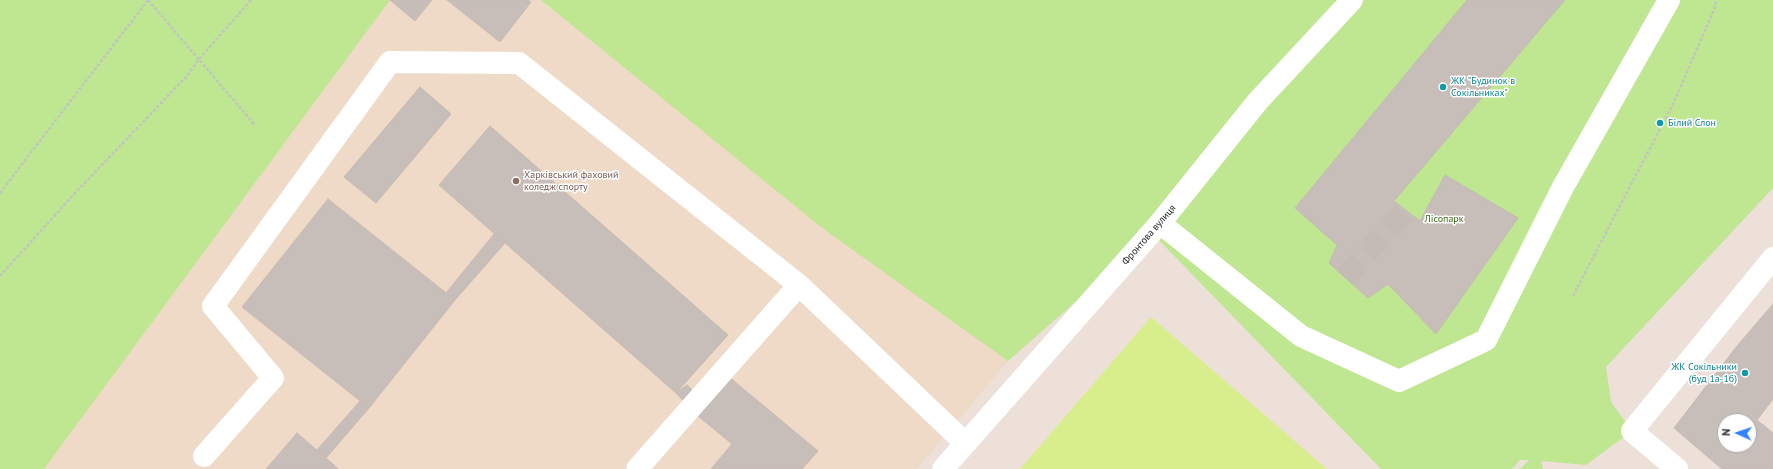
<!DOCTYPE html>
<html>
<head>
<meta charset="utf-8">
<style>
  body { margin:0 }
  #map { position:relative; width:1773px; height:469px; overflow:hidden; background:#ece0d9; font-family:"PT Sans",sans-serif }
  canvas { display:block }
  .north { position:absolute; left:1717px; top:413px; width:40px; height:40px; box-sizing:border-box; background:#fff; border:1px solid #a9a9a9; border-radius:50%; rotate:273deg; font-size:11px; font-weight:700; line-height:16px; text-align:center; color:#282828 }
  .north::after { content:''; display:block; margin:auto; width:14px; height:18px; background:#3282ff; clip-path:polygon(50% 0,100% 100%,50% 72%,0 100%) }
</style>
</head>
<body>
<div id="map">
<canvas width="1773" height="469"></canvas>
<div class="north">N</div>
</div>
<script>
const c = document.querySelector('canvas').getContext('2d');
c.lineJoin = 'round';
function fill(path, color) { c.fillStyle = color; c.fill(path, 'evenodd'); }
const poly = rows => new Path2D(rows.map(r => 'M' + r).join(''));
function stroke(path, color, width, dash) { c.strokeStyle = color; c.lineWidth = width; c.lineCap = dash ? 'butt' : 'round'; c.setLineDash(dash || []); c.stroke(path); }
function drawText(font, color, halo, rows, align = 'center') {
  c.font = font + ' "PT Sans",sans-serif'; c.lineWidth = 3; c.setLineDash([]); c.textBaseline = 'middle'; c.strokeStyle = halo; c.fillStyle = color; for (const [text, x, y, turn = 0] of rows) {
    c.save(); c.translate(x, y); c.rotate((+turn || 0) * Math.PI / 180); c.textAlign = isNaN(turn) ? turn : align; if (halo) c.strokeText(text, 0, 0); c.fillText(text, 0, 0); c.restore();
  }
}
fill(poly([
  [390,0,545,0,1008,361,917,469,44,469]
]), '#efdac7');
fill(poly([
  [0,0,390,0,44,469,0,469],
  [541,0,1773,0,1773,188,1606,367,1611,402,1632,431,1586,465,1541,461,1543,469,1520,469,1529,460,1520,460,1512,469,1381,469,1153,234,1008,361,821,227]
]), '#bfe691');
fill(poly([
  [1151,317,1327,469,1020,469]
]), '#d8ee8c');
const building = poly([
  [390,0,432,0,415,21,390,0],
  [447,0,528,0,531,2,500,42,447,0],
  [1467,0,1565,0,1394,201,1420,221,1445,175,1518,218,1436,334,1388,284,1368,298,1329,263,1337,245,1295,208,1467,0],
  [420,87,451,114,376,203,344,177,420,87],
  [490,126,728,335,676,393,439,185,490,126],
  [328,199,455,300,369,408,242,307,328,199],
  [494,234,505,243,455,300,446,293,494,234],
  [1773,304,1773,399,1757,420,1773,433,1773,469,1722,469,1674,428,1737,346,1773,304],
  [1725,421,1749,421,1749,445,1725,445,1725,421],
  [729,377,818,451,802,469,711,469,732,444,697,415,729,377],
  [687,385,706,404,697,415,676,393,687,385],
  [360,401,369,408,326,458,317,450,360,401],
  [297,433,334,465,330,469,266,469,297,433],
  [334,465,338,469,330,469,334,465]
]);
fill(building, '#c7bdb9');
stroke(building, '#c7bbb3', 1);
stroke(poly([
  [1345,278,1405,210]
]), '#c5bbb6', 22, [22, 11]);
stroke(poly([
  [148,0,255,125],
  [0,193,148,0],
  [0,276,76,192,187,76,199,59,251,0],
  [1573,296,1674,102,1716,5,1715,0]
]), '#c3c3c3', 2.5, [3, 2]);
stroke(poly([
  [1160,223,1301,336,1399,381,1486,340,1563,187,1669,0],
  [204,456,273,378,213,306,390,62,519,63,799,285,965,443],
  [637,469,799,285],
  [943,469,1160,223,1258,101,1352,0],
  [1677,469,1632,431,1773,258]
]), '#fff', 22);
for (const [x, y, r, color] of [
  [1443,87,4,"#0f9aa8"],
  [1660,123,4,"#0f9aa8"],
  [516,181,4,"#8d6e63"],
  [1745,373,4,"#0f9aa8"]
]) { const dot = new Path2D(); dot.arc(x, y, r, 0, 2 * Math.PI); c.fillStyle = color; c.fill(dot); stroke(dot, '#fff', 1.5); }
drawText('10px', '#0d838f', '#fff', [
  ["ЖК \"Будинок в",1451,81],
  ["Сокільниках\"",1451,93],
  ["Білий Слон",1668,123],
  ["ЖК Сокільники",1737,367,"right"],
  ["(буд 1а-1б)",1737,379,"right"]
], 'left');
drawText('10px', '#785e54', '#fff', [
  ["Харківський фаховий",524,175],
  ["коледж спорту",524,187]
], 'left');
drawText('10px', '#376815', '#fff', [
  ["Лісопарк",1444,219]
]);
drawText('10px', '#282828', '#fff', [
  ["Фронтова вулиця",1149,235,-49]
]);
</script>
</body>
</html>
